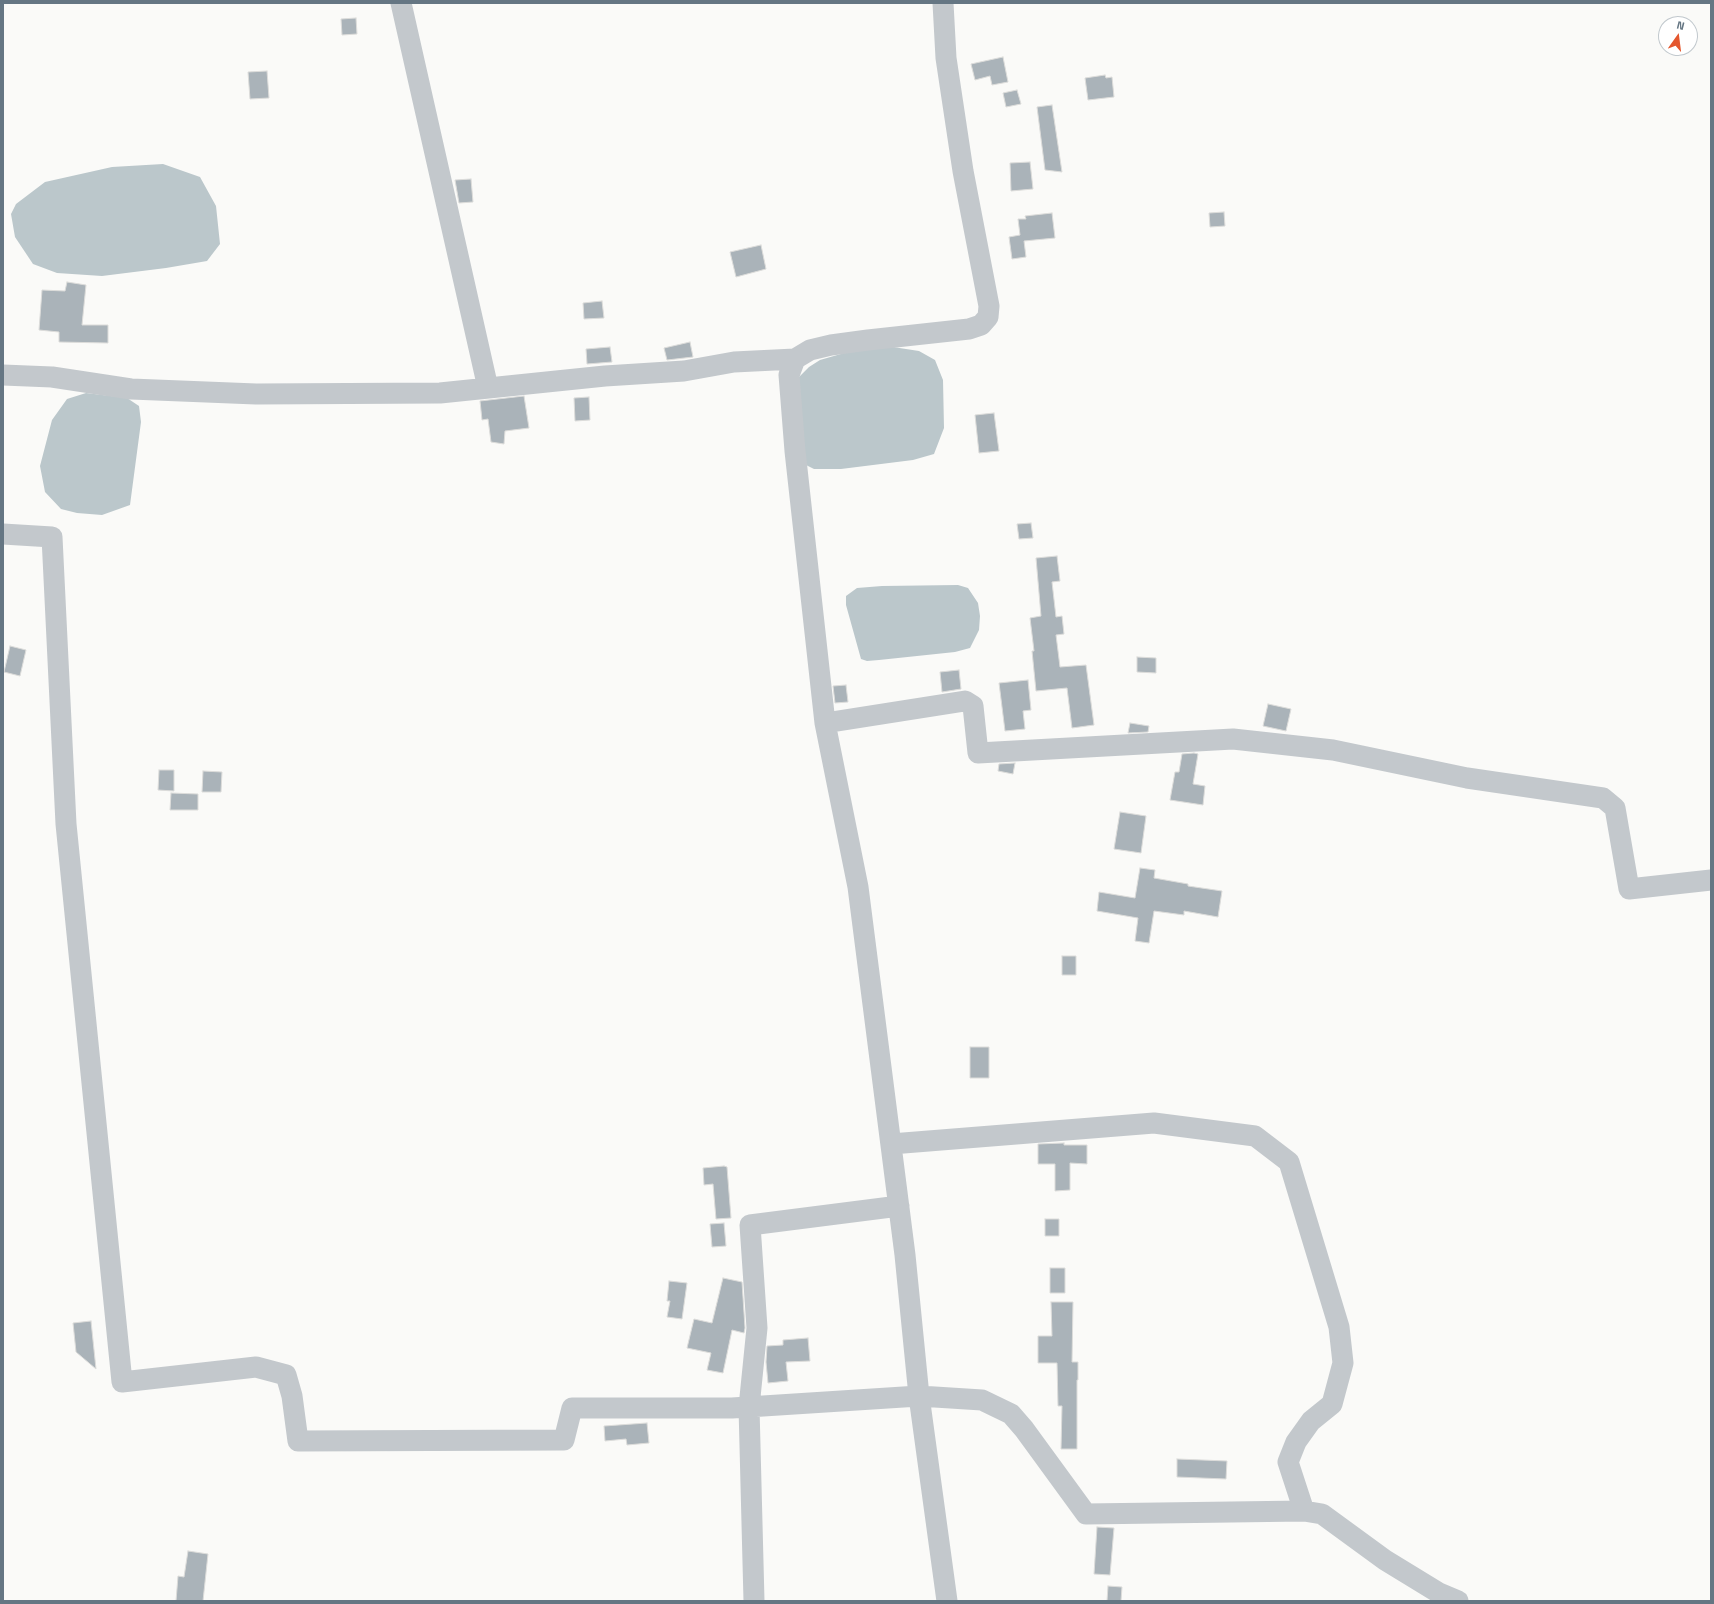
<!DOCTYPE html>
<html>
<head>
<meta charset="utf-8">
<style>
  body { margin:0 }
  #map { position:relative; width:1714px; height:1604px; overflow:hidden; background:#fafaf8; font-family:"Titillium Web",sans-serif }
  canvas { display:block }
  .frame { position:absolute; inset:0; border:4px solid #657683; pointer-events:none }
  .north { position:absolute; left:1658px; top:16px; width:40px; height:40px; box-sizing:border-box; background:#fff; border:1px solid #c1c8cd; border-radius:50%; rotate:14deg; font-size:11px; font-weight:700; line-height:16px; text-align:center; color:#657683 }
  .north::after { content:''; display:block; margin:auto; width:14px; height:18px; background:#e4572e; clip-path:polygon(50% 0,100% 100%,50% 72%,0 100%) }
</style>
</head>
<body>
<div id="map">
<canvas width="1714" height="1604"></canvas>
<div class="frame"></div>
<div class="north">N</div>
</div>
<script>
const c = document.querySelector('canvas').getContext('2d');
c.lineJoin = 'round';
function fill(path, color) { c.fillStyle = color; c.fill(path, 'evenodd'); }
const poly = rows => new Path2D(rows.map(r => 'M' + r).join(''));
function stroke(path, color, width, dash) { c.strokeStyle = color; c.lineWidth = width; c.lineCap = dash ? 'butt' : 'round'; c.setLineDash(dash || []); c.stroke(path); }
fill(poly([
  [163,164,200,177,216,206,220,244,207,261,166,268,102,276,57,273,33,264,15,237,11,214,16,204,45,182,112,167],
  [865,347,893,347,919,351,935,360,943,380,944,428,934,454,913,460,841,469,814,469,806,465,796,380,809,367,820,360],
  [86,393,127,398,139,406,141,422,130,505,102,515,77,513,61,509,45,492,40,466,52,420,67,399],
  [958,585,968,588,978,603,980,616,979,630,970,648,955,652,879,660,867,661,861,659,846,605,846,596,857,588,882,586]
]), '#bbc7cb');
const building = poly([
  [356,18,357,34,342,35,341,19,356,18],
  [1003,57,1008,82,992,85,990,76,975,80,971,64,1003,57],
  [267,71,269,98,250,99,248,72,267,71],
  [1105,75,1106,78,1112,77,1114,97,1088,100,1085,78,1105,75],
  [1017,90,1021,104,1006,107,1003,93,1017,90],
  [1052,105,1062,172,1045,170,1037,107,1052,105],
  [1030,162,1033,189,1011,191,1010,163,1030,162],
  [471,179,473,202,459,203,455,180,471,179],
  [1224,212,1225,226,1210,227,1209,213,1224,212],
  [1052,213,1055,238,1024,241,1026,257,1012,259,1009,237,1020,235,1018,219,1026,219,1025,216,1052,213],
  [761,245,766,269,736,277,730,252,761,245],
  [67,282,86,285,82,325,108,325,108,343,59,342,59,332,39,330,42,290,65,291,67,282],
  [602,301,604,318,584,319,583,303,602,301],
  [690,342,693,357,667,360,664,348,690,342],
  [610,347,612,362,587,364,586,349,610,347],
  [524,396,529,428,505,431,504,444,491,442,488,419,482,420,480,401,524,396],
  [589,397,590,420,575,421,574,398,589,397],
  [994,413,999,451,979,453,975,415,994,413],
  [1031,523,1033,538,1019,539,1017,524,1031,523],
  [1057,556,1060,581,1052,582,1056,617,1062,616,1064,634,1056,635,1060,667,1086,665,1094,725,1072,728,1067,688,1036,691,1032,651,1034,651,1030,618,1041,616,1036,558,1057,556],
  [10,646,26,650,20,676,4,672,10,646],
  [1137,657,1156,658,1156,673,1137,672,1137,657],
  [959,670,961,689,942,692,940,672,959,670],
  [1028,680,1031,710,1023,711,1025,729,1005,731,999,683,1028,680],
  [846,685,848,702,835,703,833,686,846,685],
  [1268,704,1291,709,1286,731,1263,726,1268,704],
  [1130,723,1149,726,1148,732,1128,733,1130,723],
  [1194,753,1198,754,1193,784,1205,786,1203,805,1170,800,1175,772,1179,772,1182,754,1194,753],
  [1015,763,1013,774,998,771,999,764,1015,763],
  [159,770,174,770,174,791,158,790,159,770],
  [203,771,222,772,221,792,202,792,203,771],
  [171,793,198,794,198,810,170,810,171,793],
  [1120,812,1146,816,1141,853,1114,849,1120,812],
  [1140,868,1155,870,1154,878,1188,884,1188,886,1222,891,1218,917,1184,911,1184,915,1154,911,1149,943,1135,941,1138,918,1097,911,1099,892,1135,898,1140,868],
  [1062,956,1076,956,1076,975,1062,975,1062,956],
  [970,1047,989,1047,989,1078,970,1078,970,1047],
  [1064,1143,1064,1145,1087,1145,1087,1164,1070,1163,1070,1190,1055,1191,1055,1164,1038,1164,1038,1144,1064,1143],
  [724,1166,727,1167,731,1218,716,1219,713,1184,704,1185,703,1168,724,1166],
  [1045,1219,1059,1219,1059,1236,1045,1236,1045,1219],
  [724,1223,726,1246,712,1247,710,1224,724,1223],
  [1050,1268,1065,1268,1065,1293,1050,1293,1050,1268],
  [723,1278,742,1282,745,1328,744,1333,732,1330,723,1373,707,1370,711,1353,687,1348,694,1319,712,1323,723,1278],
  [669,1281,687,1283,682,1319,667,1317,670,1301,667,1301,669,1281],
  [1051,1302,1073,1302,1072,1362,1078,1362,1078,1380,1077,1380,1077,1449,1061,1449,1062,1406,1058,1406,1057,1363,1038,1363,1038,1336,1052,1336,1051,1302],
  [91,1321,96,1369,76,1352,73,1323,91,1321],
  [808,1338,810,1361,786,1362,788,1381,768,1383,766,1362,767,1346,783,1345,783,1340,808,1338],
  [647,1423,649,1443,627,1445,626,1439,605,1441,604,1426,647,1423],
  [1177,1459,1227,1461,1226,1479,1177,1477,1177,1459],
  [1097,1527,1114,1528,1110,1575,1094,1574,1097,1527],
  [188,1551,208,1554,203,1601,176,1601,178,1576,184,1577,188,1551],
  [1108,1586,1122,1587,1121,1601,1107,1601,1108,1586]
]);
fill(building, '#aab3b9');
stroke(building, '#dcdcda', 1);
stroke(poly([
  [401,3,488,388],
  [943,3,946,58,963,171,989,306,988,317,981,325,969,329,868,340,831,345,810,350,795,359,789,375,795,451,825,723,858,887,905,1255,919,1396,947,1601],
  [3,375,52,377,131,389,256,394,440,393,605,376,684,371,734,362,795,359],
  [3,534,52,537,66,824,122,1382,256,1367,286,1375,292,1396,298,1441,564,1440,572,1408,732,1408,919,1396,982,1400,1011,1414,1024,1429,1086,1514,1304,1511,1322,1514,1385,1560,1439,1593,1458,1601],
  [825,723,965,701,973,706,978,753,1233,739,1333,750,1467,778,1603,798,1615,808,1629,889,1711,880],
  [891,1144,1154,1123,1255,1136,1289,1162,1339,1327,1343,1363,1332,1404,1311,1421,1296,1442,1288,1462,1304,1511],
  [754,1601,749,1407,757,1328,750,1225,899,1206]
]), '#c3c8cc', 21);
</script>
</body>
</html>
